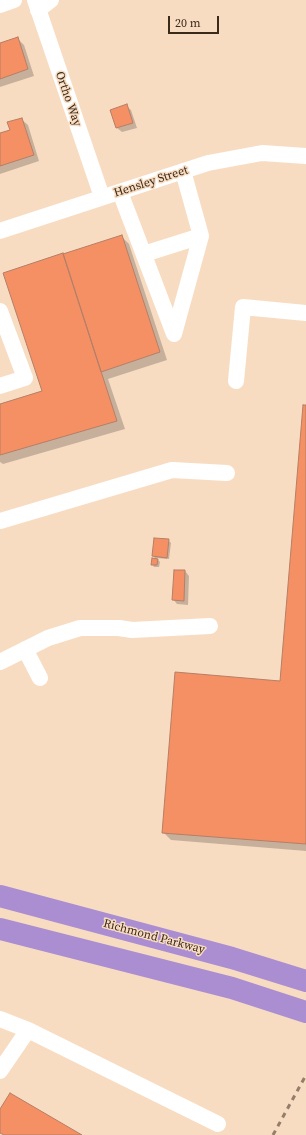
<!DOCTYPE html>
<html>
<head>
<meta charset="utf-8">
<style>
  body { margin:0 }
  #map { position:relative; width:306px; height:1135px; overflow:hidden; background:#f8dcc2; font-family:"Source Serif 4",serif }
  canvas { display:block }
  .scale { position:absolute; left:168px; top:16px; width:51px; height:18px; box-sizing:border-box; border:2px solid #3c2a19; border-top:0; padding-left:5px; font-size:12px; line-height:14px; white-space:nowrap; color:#3c2a19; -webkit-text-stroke:3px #f8dcc2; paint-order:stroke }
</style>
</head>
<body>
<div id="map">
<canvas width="306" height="1135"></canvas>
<div class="scale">20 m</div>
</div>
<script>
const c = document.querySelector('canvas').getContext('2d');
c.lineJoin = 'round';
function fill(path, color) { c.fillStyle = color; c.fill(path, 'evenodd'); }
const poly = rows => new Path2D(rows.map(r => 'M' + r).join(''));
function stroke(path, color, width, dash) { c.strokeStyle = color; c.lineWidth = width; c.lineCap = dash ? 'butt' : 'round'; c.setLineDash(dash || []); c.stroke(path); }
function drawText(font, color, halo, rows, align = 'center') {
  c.font = font + ' "Source Serif 4",serif'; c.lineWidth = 3; c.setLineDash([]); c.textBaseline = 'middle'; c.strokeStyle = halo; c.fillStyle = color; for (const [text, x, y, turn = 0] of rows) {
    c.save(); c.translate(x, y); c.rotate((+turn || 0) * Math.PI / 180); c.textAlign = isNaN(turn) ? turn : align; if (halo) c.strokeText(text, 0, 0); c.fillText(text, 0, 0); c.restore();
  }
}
fill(poly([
  [17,38,24,45,34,76,0,87,0,44],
  [126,106,131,110,137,128,122,132,117,128,112,111],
  [21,119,28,125,39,161,0,174,0,134,11,131],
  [121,236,129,244,167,360,108,379,125,429,3,464,0,462,0,405,43,391],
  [306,406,306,851,171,840,163,832,281,682],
  [168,540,171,543,169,559,156,558,160,562,159,567,154,567,152,564,157,560,153,556],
  [185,571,189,576,188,605,177,604,173,599]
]), '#0003');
const building = poly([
  [18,37,28,69,0,79,0,43,18,37],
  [127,104,133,123,116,128,110,110,127,104],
  [22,118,34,155,0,166,0,133,10,130,7,122,22,118],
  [122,235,160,352,101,372,63,254,122,235],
  [63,253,117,421,0,455,0,404,42,391,3,273,63,253],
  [303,405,306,405,306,844,162,833,175,672,280,681,303,405],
  [154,538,169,539,167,558,152,556,154,538],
  [152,558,158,559,157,565,151,565,152,558],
  [174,570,185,570,184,601,172,600,174,570],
  [10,1093,82,1135,4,1135,0,1133,0,1109,10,1093]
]);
fill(building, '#f49064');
stroke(building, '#b57e67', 1);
stroke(poly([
  [35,0,102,197],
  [0,5,14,0],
  [38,10,51,0],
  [120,192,174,334,201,236,183,171],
  [0,231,208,163,262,153,306,156],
  [144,254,201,236],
  [0,311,25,378,0,386],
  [236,381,243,307,306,313],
  [0,521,172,470,227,473],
  [25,649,40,678],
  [0,662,48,638,80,628,119,628,132,630,210,626],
  [0,1019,28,1030],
  [0,1071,28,1030,218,1124]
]), '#fff', 16);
stroke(poly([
  [0,896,232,958,306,981],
  [0,929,232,988,306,1012]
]), '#ab8ed1', 22);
stroke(poly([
  [273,1135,306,1075]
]), '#957e69', 3, [5, 5]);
drawText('12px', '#3c2a19', '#f8dcc2', [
  ["Ortho Way",68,99,71],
  ["Hensley Street",151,182,-18],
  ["Richmond Parkway",154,937,15]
]);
</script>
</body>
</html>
